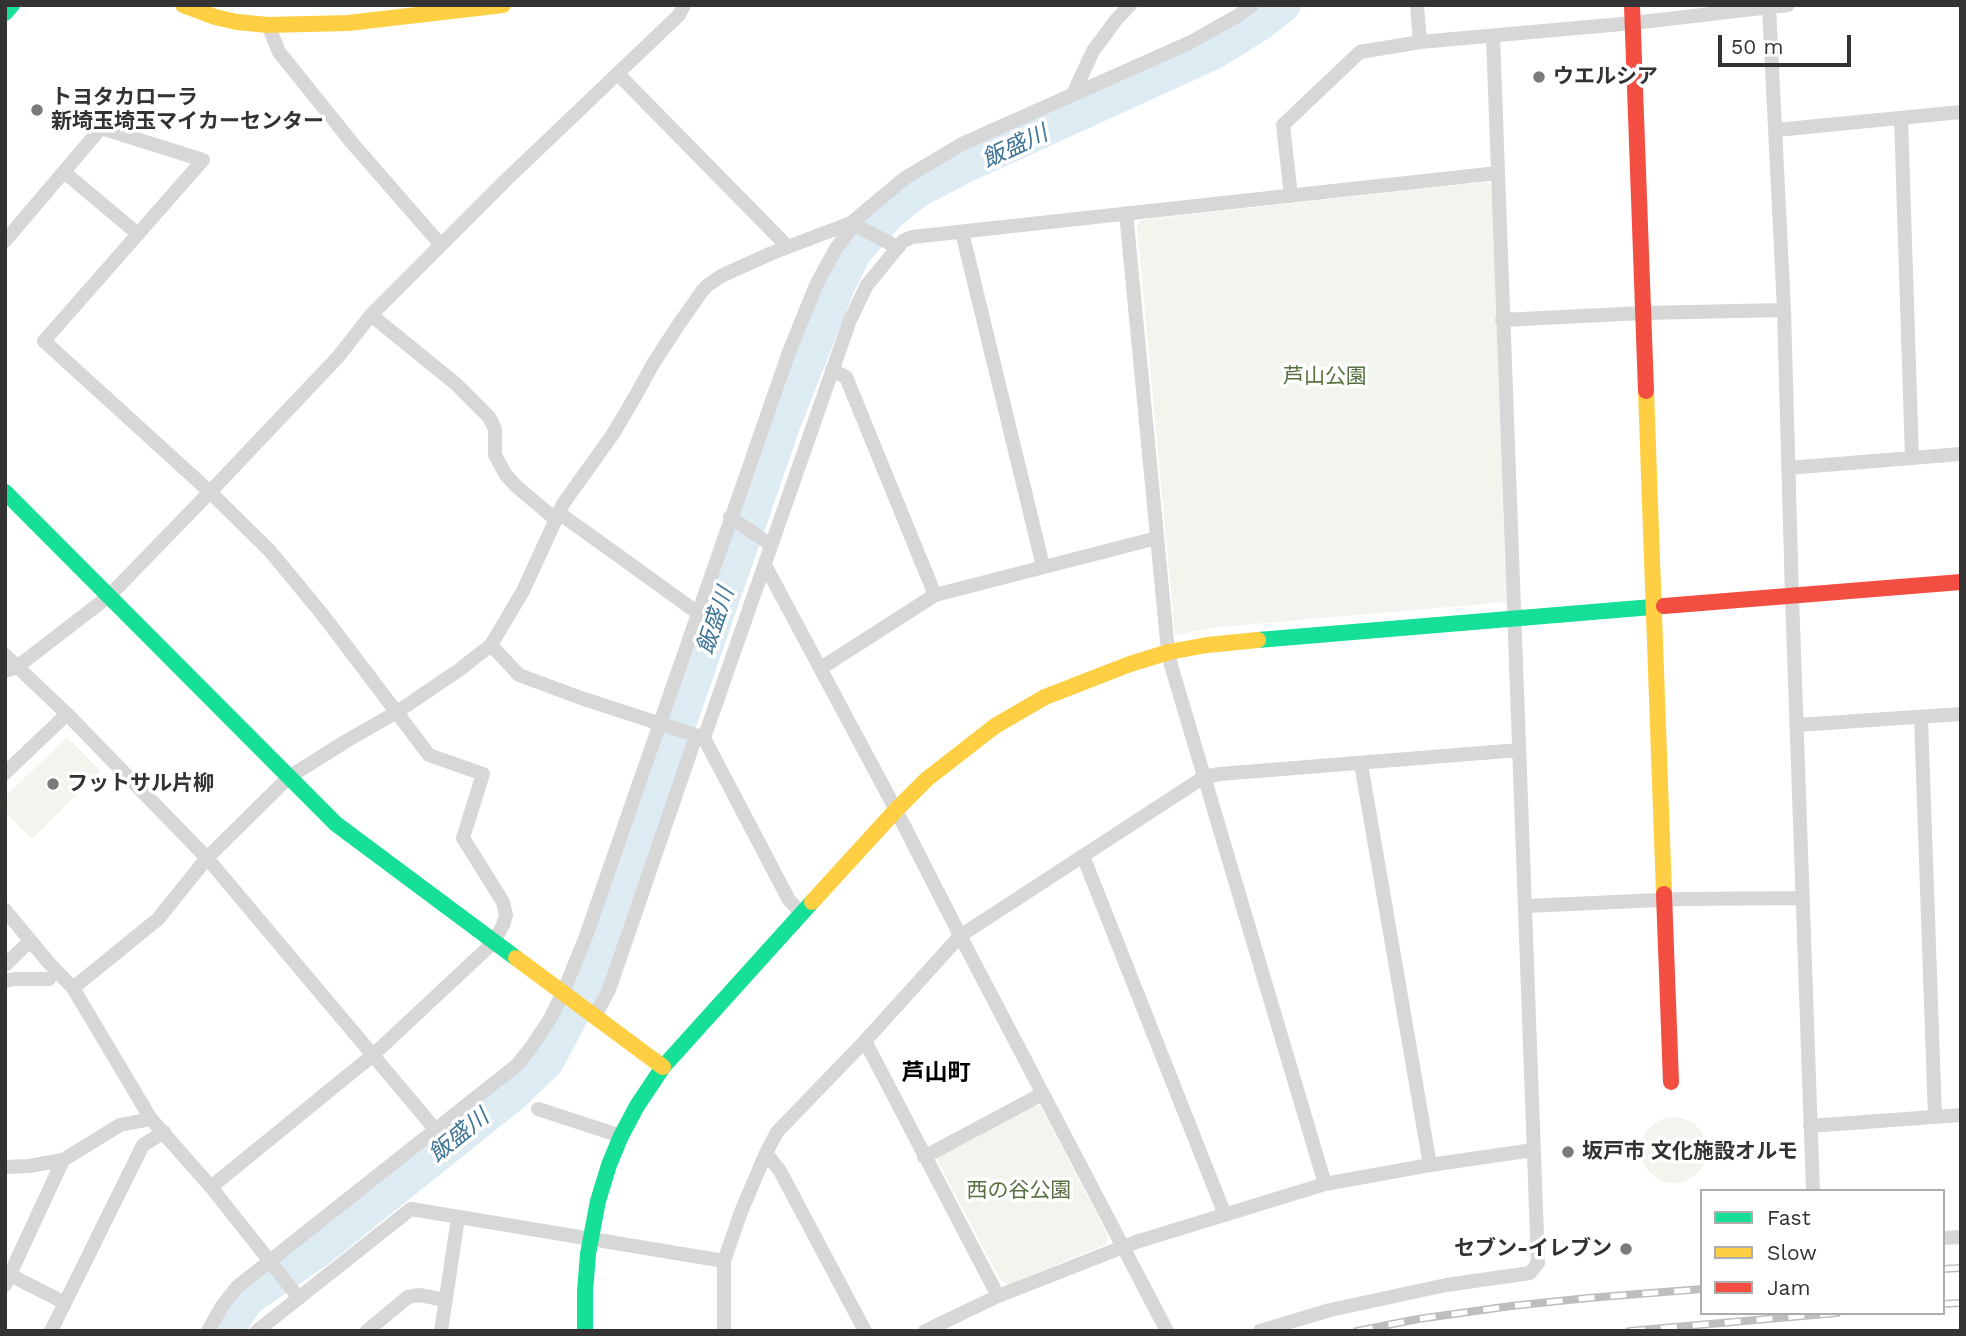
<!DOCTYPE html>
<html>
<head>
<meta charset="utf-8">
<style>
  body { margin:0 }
  #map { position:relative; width:1966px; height:1336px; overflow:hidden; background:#fff; font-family:"Work Sans",sans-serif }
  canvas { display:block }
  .frame { position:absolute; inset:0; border:7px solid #333; pointer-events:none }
  .legend { position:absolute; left:1700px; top:1189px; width:245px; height:126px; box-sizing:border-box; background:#fff; border:2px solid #adadad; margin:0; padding:9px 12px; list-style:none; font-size:21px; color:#333 }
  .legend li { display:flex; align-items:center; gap:14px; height:35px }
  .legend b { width:35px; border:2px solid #adadad }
  .scale { position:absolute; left:1718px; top:35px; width:133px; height:32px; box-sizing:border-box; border:4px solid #333; border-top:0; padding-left:9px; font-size:21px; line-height:24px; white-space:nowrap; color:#333; -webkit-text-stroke:5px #fff; paint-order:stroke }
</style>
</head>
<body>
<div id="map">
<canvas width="1966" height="1336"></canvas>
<div class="frame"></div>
<ul class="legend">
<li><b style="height:9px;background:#16e098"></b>Fast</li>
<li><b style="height:9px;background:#ffcf43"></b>Slow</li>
<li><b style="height:9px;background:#f24e42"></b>Jam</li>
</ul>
<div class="scale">50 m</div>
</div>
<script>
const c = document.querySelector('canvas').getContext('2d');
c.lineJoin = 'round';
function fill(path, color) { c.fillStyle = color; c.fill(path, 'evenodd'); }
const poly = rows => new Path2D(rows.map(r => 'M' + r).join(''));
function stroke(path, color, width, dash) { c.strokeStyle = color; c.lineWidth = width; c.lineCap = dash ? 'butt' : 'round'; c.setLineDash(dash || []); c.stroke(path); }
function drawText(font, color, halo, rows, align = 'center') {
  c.font = font + ' "Work Sans","Noto Sans JP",sans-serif'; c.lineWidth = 7; c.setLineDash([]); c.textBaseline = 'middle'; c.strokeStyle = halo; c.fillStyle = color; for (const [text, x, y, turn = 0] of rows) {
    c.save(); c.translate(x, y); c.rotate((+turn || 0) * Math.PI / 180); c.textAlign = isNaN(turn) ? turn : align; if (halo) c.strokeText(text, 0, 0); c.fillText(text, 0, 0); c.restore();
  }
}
fill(poly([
  [1486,182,1492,187,1506,602,1219,627,1175,635,1137,226,1141,220],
  [67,737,100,771,32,839,5,812,5,797],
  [1031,1104,1041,1107,1108,1236,1107,1244,1009,1284,1001,1281,937,1160,941,1151],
  '1641 1150a33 33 0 1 1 66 0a33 33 0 1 1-66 0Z'
]), '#f1f5ed');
stroke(poly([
  [227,1331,248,1300,319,1251,515,1094,548,1062,589,985,785,423,839,286,855,254,868,238,891,213,919,191,961,169,1215,53,1260,25,1285,5]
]), '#ddebf3', 32);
stroke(poly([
  [1417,5,1420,42],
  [1769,7,1784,310,1792,596,1813,1191],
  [268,25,279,52,353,144,441,245],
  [618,74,787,246],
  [1073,94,1093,51,1116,20,1130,5],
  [1901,118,1912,458],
  [1776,130,1961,112],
  [64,172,138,234],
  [1291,196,1283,125,1360,52,1420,42,1633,23,1788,5],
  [1126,213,1167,641,1171,665,1325,1184],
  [851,223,897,247],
  [962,232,1043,566],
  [5,241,101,128,203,160,44,341,210,492,270,551,322,614,429,755,483,774,463,838,503,902,506,915,503,925,494,942,373,1055,211,1187],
  [371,315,456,384,489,417,495,429,495,455,506,475,516,486,555,519],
  [1502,320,1643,313,1784,310],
  [832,370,846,377,935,595],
  [1788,468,1961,454],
  [559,513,698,613],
  [730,517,771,545],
  [765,565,896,810,965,945,1167,1331],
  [491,645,519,675,581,698,704,738,789,900,802,914],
  [5,655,67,714,207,858,435,1129],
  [821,668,935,595,1157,538],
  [5,671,17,667,109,596,210,492,338,357,371,315,506,180,679,15,684,5],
  [1921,718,1935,1117],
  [1797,725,1961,714],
  [704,738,850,320,867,285,903,241,912,237,1498,173],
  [5,773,67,714],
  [1083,856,1225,1215],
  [1526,906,1682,899,1802,898],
  [5,910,49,963,73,988],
  [5,965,30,941],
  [5,981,14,979,49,979],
  [595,1016,609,990,696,736],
  [865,1041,998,1296],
  [538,1109,621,1136],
  [1810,1126,1961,1115],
  [766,1153,780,1171,865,1331],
  [924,1157,1042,1094],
  [1430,1165,1533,1150],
  [5,1167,29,1166,63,1160,120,1125,151,1119],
  [1943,1238,1961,1237],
  [10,1275,65,1303],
  [5,1285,63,1160],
  [299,1298,211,1187,151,1119,73,988,158,919,207,858,289,777,348,740,397,712,459,670,491,645,523,591,563,504,613,434,636,395,653,364,679,324,703,290,708,285,721,276,772,253,851,223,905,178,962,144,1189,43,1239,15,1252,5],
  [51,1331,143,1145,164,1132],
  [208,1331,222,1306,237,1287,517,1065,530,1049,550,1019,563,993,586,936,789,352,817,283,837,247,854,225],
  [257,1331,411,1209,724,1261],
  [367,1331,408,1297,419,1295,446,1300],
  [441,1331,458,1218],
  [724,1331,724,1261,741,1212,766,1153,777,1132,865,1041,960,936,1204,777,1220,774,1519,750],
  [925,1331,998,1296,1136,1242,1325,1184,1430,1165,1361,764],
  [1260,1331,1330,1310,1372,1301,1446,1285,1530,1273,1538,1263,1493,36]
]), '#d7d7d7', 14);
stroke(poly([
  [5,13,12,5],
  [5,492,336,824,516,958],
  [1258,640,1664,606],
  [585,1331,585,1292,588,1254,598,1201,609,1165,621,1136,637,1106,663,1067,812,902]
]), '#16e098', 16);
stroke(poly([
  [183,5,215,17,237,22,268,25,348,23,503,5],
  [1646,391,1664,894],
  [812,902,896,810,927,779,995,726,1045,697,1130,664,1169,652,1207,645,1258,640],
  [516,958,663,1067]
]), '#ffcf43', 16);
stroke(poly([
  [1632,5,1646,391],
  [1664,606,1961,582],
  [1664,894,1671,1082]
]), '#f24e42', 16);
const rail = poly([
  [1943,1269,1961,1268],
  [1943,1304,1961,1303],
  [1357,1331,1418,1319,1511,1306,1588,1298,1702,1289],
  [1629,1331,1837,1313]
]);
stroke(rail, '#bebebe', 8);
stroke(rail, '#fff', 5, [16]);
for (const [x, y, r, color] of [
  [1539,77,7,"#7a7a7a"],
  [37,110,7,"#7a7a7a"],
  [53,784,7,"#7a7a7a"],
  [1568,1152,7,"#7a7a7a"],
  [1626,1249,7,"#7a7a7a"]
]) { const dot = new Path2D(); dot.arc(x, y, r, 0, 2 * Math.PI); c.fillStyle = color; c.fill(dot); stroke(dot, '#fff', 2.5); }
drawText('bold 21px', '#333', '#fff', [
  ["ウエルシア",1553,77],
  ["トヨタカローラ",51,98],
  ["新埼玉埼玉マイカーセンター",51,122],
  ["フットサル片柳",67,784],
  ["坂戸市 文化施設オルモ",1582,1152],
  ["セブン-イレブン",1612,1249,"right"]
], 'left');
drawText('21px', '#56703f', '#fff', [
  ["芦山公園",1325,377],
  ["西の谷公園",1019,1191]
]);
drawText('italic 23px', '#3f7597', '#fff', [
  ["飯盛川",1015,147,-25],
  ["飯盛川",716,621,-71],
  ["飯盛川",459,1136,-39]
]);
drawText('bold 23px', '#000', '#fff', [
  ["芦山町",936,1073]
]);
</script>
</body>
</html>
